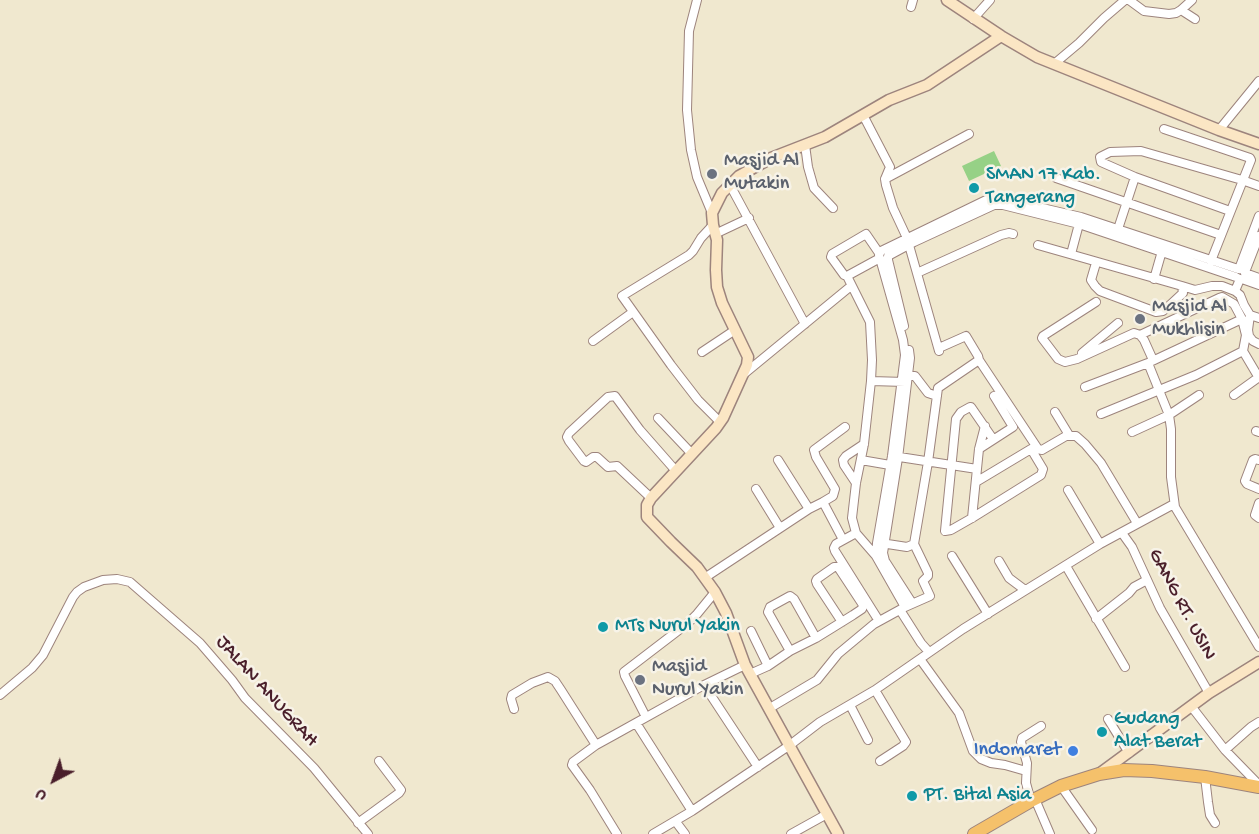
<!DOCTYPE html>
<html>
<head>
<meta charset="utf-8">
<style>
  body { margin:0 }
  #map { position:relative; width:1259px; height:834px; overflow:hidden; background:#f0e8cf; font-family:"Gochi Hand",sans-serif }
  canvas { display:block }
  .north { position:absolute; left:24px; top:750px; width:60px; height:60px; -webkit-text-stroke:4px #f7f3e8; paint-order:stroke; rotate:221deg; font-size:16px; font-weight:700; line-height:24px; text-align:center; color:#4a1f2b }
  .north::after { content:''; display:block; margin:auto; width:21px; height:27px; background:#4a1f2b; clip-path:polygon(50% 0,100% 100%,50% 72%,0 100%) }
</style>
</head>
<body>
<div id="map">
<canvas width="1259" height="834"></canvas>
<div class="north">U</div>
</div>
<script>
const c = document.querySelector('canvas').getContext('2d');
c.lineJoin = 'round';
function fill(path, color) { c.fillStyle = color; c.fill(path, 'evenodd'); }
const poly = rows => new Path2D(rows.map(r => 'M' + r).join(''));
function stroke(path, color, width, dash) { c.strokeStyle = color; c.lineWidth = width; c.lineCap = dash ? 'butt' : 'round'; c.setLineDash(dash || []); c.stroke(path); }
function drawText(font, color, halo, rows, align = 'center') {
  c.font = font + ' "Gochi Hand",sans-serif'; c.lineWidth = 5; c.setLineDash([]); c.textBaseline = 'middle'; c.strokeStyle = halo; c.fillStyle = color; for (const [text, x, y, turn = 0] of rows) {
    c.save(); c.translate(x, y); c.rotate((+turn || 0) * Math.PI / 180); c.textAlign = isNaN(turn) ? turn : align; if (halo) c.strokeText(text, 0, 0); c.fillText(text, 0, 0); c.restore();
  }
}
fill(poly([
  [994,151,1001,166,969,181,962,166]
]), '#96d186');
const street = poly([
  [697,0,689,31,687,110,691,150,697,177,712,213],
  [1129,0,1144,11,1169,14,1176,13,1181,10,1192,0],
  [911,7,913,0],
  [1181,10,1195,19],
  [973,19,990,0],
  [1054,64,1079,43,1104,18,1125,0],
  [863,115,889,165,890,167,885,179,886,185,893,208,907,238,939,351],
  [1164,129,1250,158,1251,160,1211,261],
  [1219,130,1259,81],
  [805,145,808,167,814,188,833,208],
  [1056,178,1221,235],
  [885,179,969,134],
  [730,185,805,324],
  [1230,211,1135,177,1101,162,1100,157,1110,152,1141,151,1242,180,1259,186],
  [713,225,701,238,693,251,689,255,622,296,671,365,698,400,720,422],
  [1117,232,1135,177],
  [715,234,749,218],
  [1038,245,1182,286,1183,293,1169,306,1163,311,1156,312,1100,291,1095,286,1091,280,1096,263],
  [1071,254,1079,224],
  [1239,269,1259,216],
  [1245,272,1259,236],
  [917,273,1001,235,1009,233,1013,234],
  [1245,273,1259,278],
  [847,276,880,258],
  [1154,279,1162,251],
  [1240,279,1235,291,1240,295,1244,305,1250,315,1259,318],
  [1242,279,1259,285],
  [1182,286,1195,290,1212,286,1222,286,1235,291],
  [1096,302,1043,336,1042,338,1058,359,1065,362,1077,359,1134,333,1140,335,1144,340,1153,360],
  [1250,315,1248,330,1249,336,1253,341,1259,344],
  [904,326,888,260,888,256,914,242,994,205,1003,205,1079,224,1236,277],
  [1140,335,1219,298,1222,297,1234,304,1242,319],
  [593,341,633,312],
  [939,348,966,336,978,356,979,360,1038,449,1042,450,1066,436,1076,436,1085,444,1101,463,1137,523],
  [909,350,910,358,898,458,883,553,885,561,912,603],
  [702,352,735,330],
  [1082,353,1118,323],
  [1148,363,1169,415,1171,429,1171,477,1175,507,1259,647],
  [744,374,851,286],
  [908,376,915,376,928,393,937,396],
  [871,381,905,382],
  [1085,387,1148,363,1242,319,1246,335,1243,351,1259,378],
  [1234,395,1259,377],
  [1055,412,1069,435],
  [1101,414,1196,375,1243,351],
  [658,418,692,454],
  [1256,431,1259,432],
  [1132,432,1169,415,1199,395],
  [979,449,1013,427,994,396],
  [893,456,977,469],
  [778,460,809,509,823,502,841,536],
  [861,460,890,465],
  [1259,460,1255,459,1253,460,1245,481,1247,484,1259,489],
  [976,482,1031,449,1043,469,1041,475,972,518,951,530,945,531,956,419,961,412,970,407,971,407,993,439],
  [856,483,844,465,843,460,846,456,864,444],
  [756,489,780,528],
  [1068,490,1100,544],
  [651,498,617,466,608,467,597,457,593,457,586,462,584,461,569,441,567,437,569,433,608,397,615,396,640,430,676,471],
  [823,502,833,496,835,489,816,457,814,450,845,427],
  [1259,503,1255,515,1259,518],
  [972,518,979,449,985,426],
  [856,533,836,544,834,548,835,551,879,621],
  [1122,533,1132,547,1160,608,1209,693],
  [881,543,907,547,914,544],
  [876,556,856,533,852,518,856,483,864,444,871,381,872,360,870,322,847,276,844,275,831,257,832,254,866,234,879,253],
  [952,556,988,614],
  [999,561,1009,578,1025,590],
  [1066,566,1125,667],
  [706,577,809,509],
  [905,607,876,556,877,543,892,456,905,355,903,340,879,255,881,251,986,200,993,198,999,198,1081,217,1238,269],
  [900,610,921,643,929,652],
  [1096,619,1129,593,1134,587,1147,580],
  [751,631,768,666],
  [790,651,768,612,770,607,790,596,794,599,816,638],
  [920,659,959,713,973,751,981,759,991,763,1005,765,1026,771],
  [750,674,768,666,790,651,816,638,853,615,862,609,863,605,838,567,834,567,817,579,816,581,817,584,842,622],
  [704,685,758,767],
  [875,690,906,742,903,746,880,761],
  [0,695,32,668,43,655,73,597,77,592,84,587,103,580,117,579,130,582,200,643,232,680,245,698,314,768,368,834],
  [850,705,868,740],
  [1191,706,1225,750,1259,785],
  [770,708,817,680,838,654,874,624,905,607,930,596,923,581,928,576,928,573,914,544,928,462,938,388,979,360],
  [514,709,511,699,512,695,532,683,548,677,555,681,561,690,596,745],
  [646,717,625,676,624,672,688,623,697,614,715,592],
  [1108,719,1129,753],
  [636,723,692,811],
  [1225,750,1251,727,1259,722],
  [1205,777,1208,802,1210,815,1215,823],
  [1061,786,1092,830],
  [1035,799,1050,834],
  [1031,801,1026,783,1027,763,1021,742,1022,738,1041,726],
  [676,822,685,834],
  [358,823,399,793,401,790,379,761],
  [617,834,590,790,572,765,573,762,596,745,616,734,704,685,745,665],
  [653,834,692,811,790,745,820,722,875,690,963,629,1100,544,1174,504],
  [791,834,827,814]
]);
const secondary = poly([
  [947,0,1001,36,1037,57,1219,130,1259,144],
  [1099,774,1209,693,1259,662],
  [838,834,745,665,726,613,715,592,697,567,671,542,647,517,647,505,651,498,716,428,723,418,747,365,748,357,722,303,717,287,716,270,717,240,713,225,712,213,722,193,739,176,771,158,825,137,889,100,927,85,1001,36]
]);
const primary = poly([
  [974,834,1031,801,1061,786,1099,774,1124,770,1152,771,1205,777,1259,787]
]);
stroke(street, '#9d847d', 10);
stroke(secondary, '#9d847d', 13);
stroke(primary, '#9d847d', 14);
stroke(street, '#fff', 8);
stroke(secondary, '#fbe6c4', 10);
stroke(primary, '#f5c16b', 12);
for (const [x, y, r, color] of [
  [712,174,6,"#6b7280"],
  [974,188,6,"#0f9aa8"],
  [1140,319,6,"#6b7280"],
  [603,627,6,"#0f9aa8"],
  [640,680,6,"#6b7280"],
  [1102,732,6,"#0f9aa8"],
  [1073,751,6,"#3f7fe0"],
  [912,796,6,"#0f9aa8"]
]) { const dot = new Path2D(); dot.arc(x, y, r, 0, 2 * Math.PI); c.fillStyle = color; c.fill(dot); stroke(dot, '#f7f3e8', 2); }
drawText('20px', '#5b616d', '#f7f3e8', [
  ["Masjid Al",724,162],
  ["Mutakin",724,185],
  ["Masjid Al",1152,308],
  ["Mukhlisin",1152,331],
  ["Masjid",652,668],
  ["Nurul Yakin",652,691]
], 'left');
drawText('20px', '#0d838f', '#f7f3e8', [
  ["SMAN 17 Kab.",986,176],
  ["Tangerang",986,199],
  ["MTs Nurul Yakin",615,627],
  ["Gudang",1114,720],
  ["Alat Berat",1114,743],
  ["PT. Bital Asia",924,796]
], 'left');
drawText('20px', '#4a1f2b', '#f7f3e8', [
  ["GANG RT. USIN",1181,605,62],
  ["JALAN ANUGRAH",266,692,48]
]);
drawText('20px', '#366cbe', '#f7f3e8', [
  ["Indomaret",1061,751]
], 'right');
</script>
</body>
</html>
